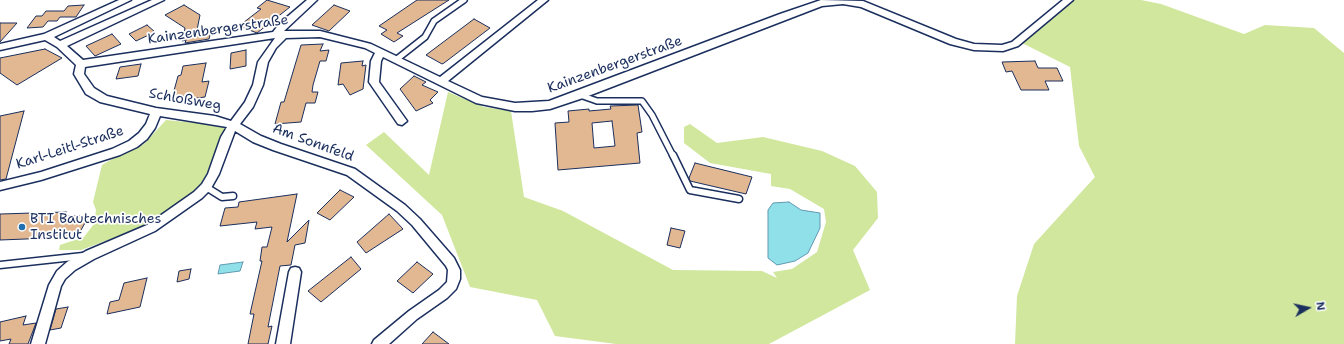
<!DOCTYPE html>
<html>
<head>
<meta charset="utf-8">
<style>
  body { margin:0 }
  #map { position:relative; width:1344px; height:344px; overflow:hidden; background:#fff; font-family:"Shantell Sans",sans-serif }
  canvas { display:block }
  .north { position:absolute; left:1288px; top:288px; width:40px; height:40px; -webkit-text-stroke:3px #fff; paint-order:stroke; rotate:81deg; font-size:11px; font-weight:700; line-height:16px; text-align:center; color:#1b2f5e }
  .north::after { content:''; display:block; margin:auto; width:14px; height:18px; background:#1b2f5e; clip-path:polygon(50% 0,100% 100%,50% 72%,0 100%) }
</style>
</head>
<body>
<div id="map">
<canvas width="1344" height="344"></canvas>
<div class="north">N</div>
</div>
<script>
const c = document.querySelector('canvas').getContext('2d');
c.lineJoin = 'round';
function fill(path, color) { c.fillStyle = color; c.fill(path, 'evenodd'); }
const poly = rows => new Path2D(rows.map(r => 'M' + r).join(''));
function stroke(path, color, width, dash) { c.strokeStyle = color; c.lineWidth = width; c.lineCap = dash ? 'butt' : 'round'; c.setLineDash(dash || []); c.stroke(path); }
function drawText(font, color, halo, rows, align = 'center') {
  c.font = font + ' "Shantell Sans",sans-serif'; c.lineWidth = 3.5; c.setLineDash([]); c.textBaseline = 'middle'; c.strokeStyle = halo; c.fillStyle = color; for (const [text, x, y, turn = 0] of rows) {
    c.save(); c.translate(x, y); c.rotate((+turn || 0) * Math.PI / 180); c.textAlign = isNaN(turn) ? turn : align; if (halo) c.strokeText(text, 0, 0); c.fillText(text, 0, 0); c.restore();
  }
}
fill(poly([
  [1074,0,1141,0,1161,4,1244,34,1265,25,1314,28,1344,53,1344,344,1015,344,1017,296,1034,244,1095,177,1079,146,1070,67,1022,43],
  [448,92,484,107,511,111,524,197,563,211,673,270,762,271,777,278,773,272,792,269,817,252,826,222,824,209,790,189,771,186,771,174,710,163,684,143,684,127,690,124,717,143,763,137,822,151,855,166,877,192,878,218,853,250,870,290,769,344,616,344,555,336,537,300,470,287,442,215,366,145,384,132,429,175],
  [166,120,206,124,226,128,207,173,200,186,190,194,143,227,81,250,59,250,60,245,84,237,94,224,96,210,93,202,102,165,114,158,144,144]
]), '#d0e79d');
const water = poly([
  [789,202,801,210,820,213,820,228,808,253,795,261,777,265,768,258,768,210,773,203,789,202],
  [243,262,240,271,218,274,220,265,243,262]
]);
fill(water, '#90e0ea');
stroke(water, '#6199b2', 1);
const building = poly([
  [267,0,290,7,257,33,239,26,261,9,257,8,267,0],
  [417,0,449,0,397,33,403,36,394,42,381,34,387,30,379,26,417,0],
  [84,5,76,17,60,17,57,21,48,21,43,27,27,28,36,16,42,16,46,11,64,11,68,6,84,5],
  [184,5,200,15,197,30,212,28,209,39,185,43,186,40,182,41,185,28,165,15,184,5],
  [334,5,350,11,329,31,312,25,334,5],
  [474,19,490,28,444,63,442,64,426,55,474,19],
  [0,23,17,23,0,42,0,23],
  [147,25,155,32,136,41,129,34,147,25],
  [112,34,121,44,95,56,86,46,112,34],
  [323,44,320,51,329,50,326,61,320,61,313,85,312,92,318,92,315,103,306,103,301,122,275,124,281,102,284,102,301,45,323,44],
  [45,49,62,58,17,85,0,73,0,58,45,49],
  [246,50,246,66,230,69,231,53,246,50],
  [363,61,362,66,366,65,363,89,350,95,343,84,338,85,341,63,363,61],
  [1035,61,1038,68,1057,68,1063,81,1045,81,1049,90,1021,90,1012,71,1006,72,1002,62,1035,61],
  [206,63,202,82,209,81,205,97,189,99,190,95,172,98,178,76,181,75,183,66,206,63],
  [141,64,138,76,116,79,120,67,141,64],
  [414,76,426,82,422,85,438,92,430,100,433,103,416,111,400,89,414,76],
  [638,105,642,132,637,133,640,163,558,170,555,123,569,122,568,111,589,109,589,111,611,109,610,106,638,105],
  [612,121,615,146,594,148,592,123,612,121],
  [24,111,6,179,0,180,0,116,24,111],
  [695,163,752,177,746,194,690,181,689,178,695,163],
  [340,190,354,197,330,220,317,213,340,190],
  [297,194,287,242,309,220,305,243,295,245,291,265,280,266,268,327,272,326,268,344,248,344,254,314,250,314,262,261,260,261,262,247,267,247,272,227,255,229,257,222,220,226,225,208,238,207,239,202,297,194],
  [66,212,64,216,89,216,77,237,0,240,0,214,66,212],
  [389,214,403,229,366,253,357,242,389,214],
  [671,228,685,231,680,248,667,245,671,228],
  [351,257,361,269,321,302,308,291,351,257],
  [417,262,433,274,413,293,397,281,417,262],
  [191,269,189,279,177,282,179,271,191,269],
  [147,278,140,307,107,314,110,302,119,300,124,283,147,278],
  [68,307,61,328,50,330,56,309,68,307],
  [26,316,23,325,36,323,28,344,9,344,11,339,0,341,0,322,26,316],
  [433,332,449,344,422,344,433,332]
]);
fill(building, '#e1b892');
stroke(building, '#1b2f5e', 1);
const laneFar1 = poly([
  [397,59,425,37,434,21,464,0],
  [580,95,597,101,642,101,652,115,673,156]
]);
const lane = poly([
  [673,155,690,190,739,199],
  [206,187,222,197,233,196],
  [0,265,83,256]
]);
const street = poly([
  [119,0,131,0,54,37,60,41,152,0,164,0,67,46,83,60,273,32,280,23,307,0,317,0,284,31,320,31,371,44,440,77,538,0,548,0,448,81,482,97,515,103,549,101,780,14,821,0,863,1,956,39,974,44,1002,45,1012,42,1063,0,1073,0,1018,46,1003,51,974,50,950,44,861,7,843,4,822,6,583,98,550,109,532,111,515,111,476,103,383,57,381,61,379,82,407,121,402,125,398,124,369,82,371,61,375,53,365,48,320,37,286,38,276,48,268,62,263,85,253,107,240,124,261,136,281,144,355,169,405,205,420,219,454,258,460,270,460,279,456,289,447,298,417,319,389,344,372,344,374,340,409,311,439,290,447,282,448,270,446,266,412,225,397,211,347,175,273,150,253,142,235,131,219,174,210,190,202,198,155,231,94,259,75,270,65,279,61,286,45,344,31,344,49,285,57,271,67,262,86,251,147,225,194,192,202,184,208,174,221,137,227,127,160,116,155,128,147,139,137,147,120,155,41,180,0,190,0,182,41,172,112,149,129,141,139,133,146,124,150,114,100,102,86,94,74,74,76,65,57,47,45,40,0,50,0,44,44,34,119,0],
  [275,38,258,62,253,85,245,102,231,121,215,116,156,108,107,96,94,88,84,74,85,67,275,38],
  [295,267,299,268,301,272,290,344,276,344,289,272,291,268,295,267]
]);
stroke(laneFar1, '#1b2f5e', 8);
stroke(lane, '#1b2f5e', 9);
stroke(street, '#1b2f5e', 3);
stroke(laneFar1, '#fff', 5);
stroke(lane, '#fff', 6);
fill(street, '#fff');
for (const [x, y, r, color] of [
  [22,227,4,"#1f6fb2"]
]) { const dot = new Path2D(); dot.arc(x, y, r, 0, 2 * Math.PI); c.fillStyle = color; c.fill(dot); stroke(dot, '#fff', 1.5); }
drawText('14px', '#1b2f5e', '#fff', [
  ["Kainzenbergerstraße",218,30,-8],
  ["Kainzenbergerstraße",615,65,-20],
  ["Schloßweg",185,100,10],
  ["Am Sonnfeld",313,143,20],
  ["Karl-Leitl-Straße",70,148,-18]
]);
drawText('14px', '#1b2f5e', '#fff', [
  ["BTI Bautechnisches",30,219],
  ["Institut",30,235]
], 'left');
</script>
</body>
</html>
